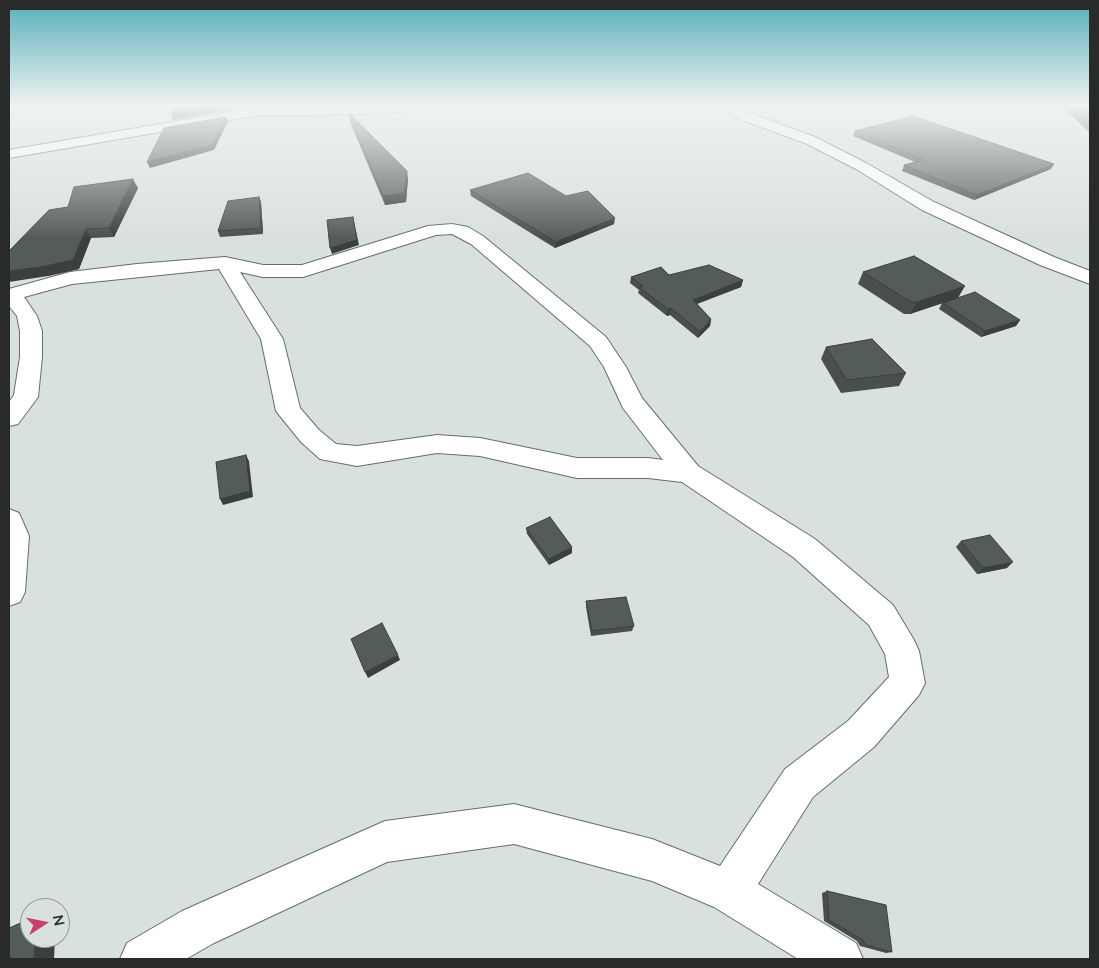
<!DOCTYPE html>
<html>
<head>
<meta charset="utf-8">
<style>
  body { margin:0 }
  #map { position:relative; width:1099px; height:968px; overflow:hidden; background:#d9e1dd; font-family:Lato,sans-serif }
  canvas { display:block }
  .frame { position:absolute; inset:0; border:10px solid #282b29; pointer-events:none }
  .north { position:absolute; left:20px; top:898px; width:50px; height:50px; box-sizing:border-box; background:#d9e1dd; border:1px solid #929895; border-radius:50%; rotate:79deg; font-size:14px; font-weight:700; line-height:20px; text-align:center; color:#282b29 }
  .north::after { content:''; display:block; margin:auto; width:18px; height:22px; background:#ca3e71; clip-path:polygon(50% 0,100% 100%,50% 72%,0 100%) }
</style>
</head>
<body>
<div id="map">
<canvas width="1099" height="968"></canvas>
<div class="frame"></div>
<div class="north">N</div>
</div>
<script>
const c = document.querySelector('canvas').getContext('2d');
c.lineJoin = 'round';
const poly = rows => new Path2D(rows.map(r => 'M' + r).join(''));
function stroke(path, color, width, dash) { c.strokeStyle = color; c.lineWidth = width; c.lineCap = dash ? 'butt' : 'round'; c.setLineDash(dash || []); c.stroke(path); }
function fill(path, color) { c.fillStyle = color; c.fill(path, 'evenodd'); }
const minor = poly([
  [408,104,474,104,468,108,361,114,253,116,9,158,9,150,253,108,408,104],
  [713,104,728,104,752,114,815,137,866,163,934,202,1054,257,1090,271,1090,284,1040,265,922,210,856,169,805,143,742,120,713,104],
  [452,224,468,227,483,236,606,337,626,367,642,398,698,466,815,539,893,605,914,640,919,651,925,683,919,695,874,747,813,797,758,884,856,943,863,959,798,959,714,907,652,881,514,844,387,862,214,943,186,959,120,959,127,943,182,911,385,821,514,804,652,839,720,866,785,769,848,721,889,677,885,654,869,625,793,557,682,482,648,478,577,478,480,456,437,453,357,466,320,459,301,442,276,411,261,339,219,269,72,284,24,297,37,316,42,331,42,357,38,397,18,424,9,426,9,402,14,395,20,357,20,331,17,316,9,306,9,289,70,272,137,264,225,257,263,265,302,265,428,226,452,224],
  [452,234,471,244,590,346,604,367,623,408,663,460,648,458,577,458,480,438,437,435,357,446,336,444,319,430,300,408,283,339,240,272,263,277,303,277,436,235,452,234],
  [9,509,19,513,29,536,25,592,20,602,9,606,9,509]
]);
stroke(minor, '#666e6a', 2);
fill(minor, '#fff');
fill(poly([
  [1059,104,1090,104,1090,133],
  [349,114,408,179,406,202,385,205,350,122],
  [855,131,1051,169,974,200,902,171,904,165,915,162,853,136],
  [138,188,114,237,91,238,79,269,48,276,68,207],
  [470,190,566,196,614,224,555,248,471,196],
  [259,197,261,202,263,234,220,237,218,231],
  [863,272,958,298,1020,320,1016,326,981,337,939,309,942,303,910,314,904,314,858,284],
  [669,275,743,280,741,287,697,304,711,319,710,326,698,338,670,315,667,316,638,293,639,290,630,283,631,277],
  [826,347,906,373,899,386,841,393,821,359],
  [526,528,572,553,549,565,527,534],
  [961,541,1007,568,977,574,956,547],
  [586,601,634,626,632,631,591,636,586,607],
  [827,891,892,952,886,953,860,946,857,941,824,921,822,893]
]), '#484f4c');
fill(poly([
  [233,104,237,104,234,109,173,120,171,115],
  [226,117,228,122,214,150,150,168,147,162],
  [1054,164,1051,169,974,200,977,195],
  [407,171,408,179,406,202,385,205,383,196],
  [133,179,138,188,114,237,109,228],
  [259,197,261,202,263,234,261,228],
  [353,217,359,245,332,254,330,248],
  [615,218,614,224,555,248,556,242],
  [86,229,91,238,79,269,48,276,9,282,9,271],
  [743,280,741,287,691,306,693,300],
  [965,286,958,298,910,314,917,302],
  [671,308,670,315,667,316,668,309],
  [711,319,710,326,698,338,700,332],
  [1020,320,1016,326,981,337,985,331],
  [246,455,249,461,253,497,223,505,220,499],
  [572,547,572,553,549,565,549,559],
  [1013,562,1007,568,977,574,983,568],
  [398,655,400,660,368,678,365,672],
  [35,938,55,938,54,959,34,959]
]), '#3b403e');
const building = poly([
  [176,104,233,104,232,104,171,115,176,104],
  [1070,104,1090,104,1090,122,1070,104],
  [349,114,350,114,407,171,404,193,383,196,349,114],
  [913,116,1054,164,977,195,904,165,924,160,855,131,913,116],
  [226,117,212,145,147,162,164,128,226,117],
  [528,173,566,196,588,191,615,218,556,242,470,190,528,173],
  [133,179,109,228,86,229,73,260,41,267,9,271,9,251,49,210,68,207,74,187,133,179],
  [259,197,261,228,218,231,228,201,259,197],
  [353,217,357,240,330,248,327,220,353,217],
  [914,256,965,286,917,302,911,302,863,272,914,256],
  [709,265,743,280,693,300,711,319,700,332,671,308,668,309,639,287,643,286,631,277,661,267,669,275,709,265],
  [975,292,1020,320,985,331,943,303,975,292],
  [872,339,906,373,847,380,826,347,872,339],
  [246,455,250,491,220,499,216,462,246,455],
  [550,517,572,547,549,559,526,528,550,517],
  [990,535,1013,562,983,568,961,541,990,535],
  [626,597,634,626,592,631,586,601,626,597],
  [382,623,398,655,365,672,351,639,382,623],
  [827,891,886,905,892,952,866,945,863,940,829,920,827,891],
  [30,919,30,938,35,938,34,959,9,959,9,928,30,919]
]);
fill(building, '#545c58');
stroke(building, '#3b403e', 1);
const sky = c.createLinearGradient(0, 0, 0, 239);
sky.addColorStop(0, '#57aeba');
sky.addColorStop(0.44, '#eef2f0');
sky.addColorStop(1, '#eef2f000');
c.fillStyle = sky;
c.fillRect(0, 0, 1099, 239);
</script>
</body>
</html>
